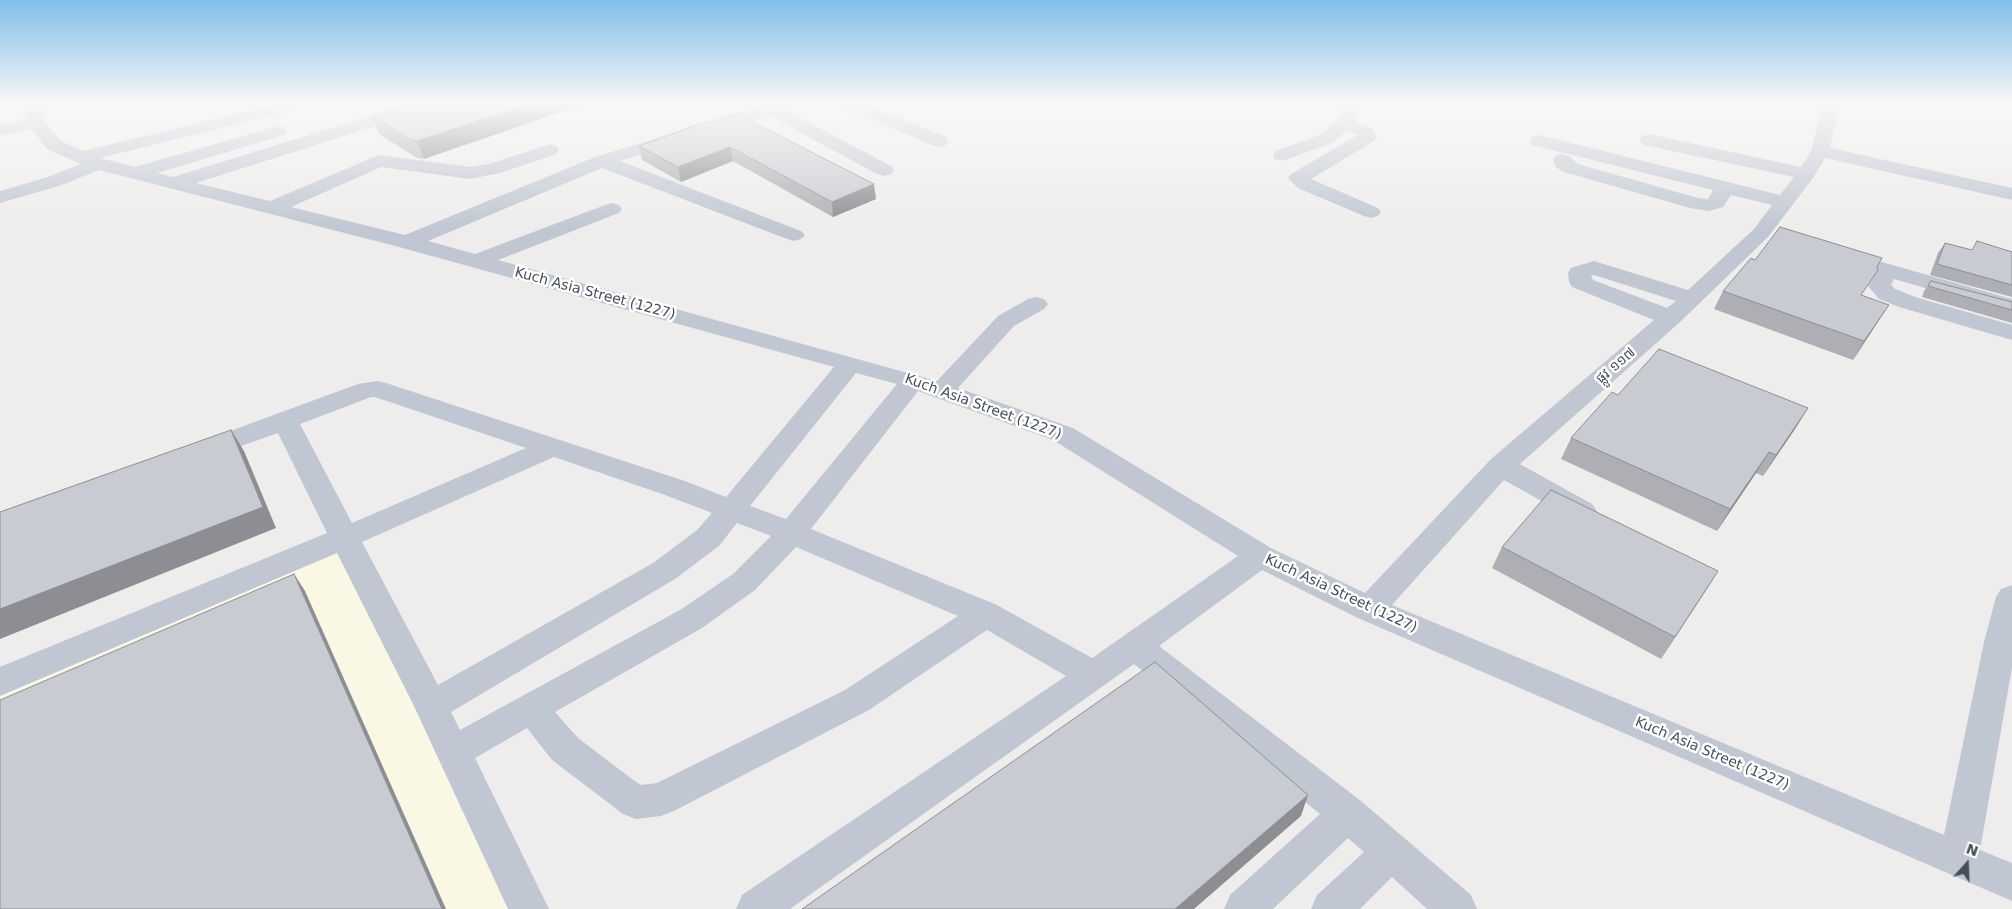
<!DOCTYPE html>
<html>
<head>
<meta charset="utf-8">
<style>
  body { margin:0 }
  #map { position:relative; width:2012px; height:909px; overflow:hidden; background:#efedec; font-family:"DejaVu Sans",sans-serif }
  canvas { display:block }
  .north { position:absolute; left:1942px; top:839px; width:50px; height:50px; -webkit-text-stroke:4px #fff; paint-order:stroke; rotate:20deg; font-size:14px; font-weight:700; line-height:20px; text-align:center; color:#454e59 }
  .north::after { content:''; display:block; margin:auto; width:18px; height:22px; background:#454e59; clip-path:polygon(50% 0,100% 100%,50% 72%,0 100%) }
</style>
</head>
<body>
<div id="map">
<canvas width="2012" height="909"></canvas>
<div class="north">N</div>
</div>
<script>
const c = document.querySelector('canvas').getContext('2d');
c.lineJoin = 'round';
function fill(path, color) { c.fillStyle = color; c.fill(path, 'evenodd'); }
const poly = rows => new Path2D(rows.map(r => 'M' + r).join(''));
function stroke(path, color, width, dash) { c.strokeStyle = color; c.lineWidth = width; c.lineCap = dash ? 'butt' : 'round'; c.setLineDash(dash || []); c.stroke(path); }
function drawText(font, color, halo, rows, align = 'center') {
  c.font = font + ' "DejaVu Sans","Noto Sans Khmer",sans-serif'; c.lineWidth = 5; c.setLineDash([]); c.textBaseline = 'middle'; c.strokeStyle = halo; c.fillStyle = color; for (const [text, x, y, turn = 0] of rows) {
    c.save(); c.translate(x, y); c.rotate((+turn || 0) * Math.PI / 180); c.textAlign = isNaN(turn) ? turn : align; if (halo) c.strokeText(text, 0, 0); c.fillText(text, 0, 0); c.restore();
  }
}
fill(poly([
  [349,534,538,909,0,909,0,680]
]), '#fbf7e5');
fill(poly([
  [24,103,40,103,45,122,61,141,83,151,280,103,309,103,306,107,100,158,135,167,278,126,284,127,287,131,284,135,157,173,173,177,412,103,438,103,435,107,196,183,270,201,379,155,470,167,489,164,550,144,557,146,559,150,557,154,500,173,470,179,381,167,291,207,405,235,595,157,765,105,777,103,802,103,800,107,787,111,891,166,894,170,891,174,884,176,877,174,770,116,620,161,801,231,805,235,801,239,794,241,787,239,602,168,428,241,475,254,605,205,612,203,619,205,622,209,619,213,498,260,937,381,998,316,1028,299,1036,297,1044,299,1048,304,1044,309,1014,326,958,388,1073,428,1271,548,1365,593,1491,459,1654,320,1572,287,1569,282,1568,273,1571,268,1594,261,1688,290,1754,229,1772,205,1731,195,1723,207,1709,211,1690,208,1564,172,1557,168,1553,160,1555,156,1562,154,1569,156,1578,164,1698,198,1708,199,1713,190,1532,145,1530,141,1532,137,1539,135,1780,195,1794,177,1649,146,1642,144,1640,140,1642,136,1649,134,1801,167,1811,151,1823,103,1840,103,1830,148,2012,188,2012,200,1825,158,1813,178,1768,237,1679,323,1520,464,1592,504,1597,511,1592,518,1582,521,1572,518,1504,480,1392,605,1944,835,1984,642,1996,597,2001,589,2012,585,2012,668,1980,850,2012,863,2012,901,1358,618,1262,570,1159,646,1361,801,1471,895,1477,909,1427,909,1392,877,1360,909,1311,909,1317,895,1364,852,1348,838,1273,909,1224,909,1230,895,1320,814,1134,664,790,909,736,909,742,895,1066,676,987,630,869,710,674,811,661,816,636,819,623,814,552,760,527,728,475,758,549,909,508,909,414,706,337,553,0,696,0,667,327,533,278,433,202,460,192,457,188,451,192,445,358,384,377,381,386,383,685,481,726,497,834,367,399,247,99,170,59,186,0,203,0,191,45,178,81,164,47,149,32,129,0,135,0,125,26,119,24,103],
  [1594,275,1676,301,1667,308,1593,280,1591,276,1594,275],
  [856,373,897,384,786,519,750,506,856,373],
  [918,391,1053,440,1238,556,1092,658,997,605,811,529,918,391],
  [371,397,375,397,526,448,352,523,300,424,371,397],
  [554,457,665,495,712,513,697,530,653,563,438,685,362,542,554,457],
  [737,523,771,536,733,574,680,610,460,730,451,712,675,579,719,546,737,523],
  [796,547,958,616,845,690,657,783,641,785,632,779,578,738,555,712,702,628,755,590,796,547],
  [839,103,862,103,946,137,948,141,946,145,939,147,932,145,842,107,839,103],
  [1345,103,1361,103,1355,122,1372,128,1377,137,1374,141,1311,179,1378,208,1381,212,1378,216,1371,218,1364,216,1298,188,1288,178,1291,174,1358,135,1347,131,1332,143,1282,161,1275,159,1273,155,1275,151,1320,135,1337,121,1345,103],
  [1843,251,2012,299,2012,313,1894,279,1891,285,1895,289,1915,297,2012,325,2012,340,1899,307,1879,299,1868,286,1875,274,1835,263,1832,258,1835,253,1843,251]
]), '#c0c7d2');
fill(poly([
  [415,103,424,159,417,158,379,134,372,116],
  [694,126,876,199,833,217,733,161,681,182,642,160,639,146],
  [1945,243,1972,250,2012,252,2012,297,1930,275,1938,253],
  [1931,281,2012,302,2012,323,1922,297,1924,291],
  [1723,291,1862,296,1889,305,1853,360,1714,309],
  [1618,395,1808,408,1795,429,1763,476,1756,473,1717,531,1561,459,1571,438],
  [1502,547,1718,571,1661,659,1492,568]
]), '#adafb5');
fill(poly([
  [532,103,587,103,424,159,417,141],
  [730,147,733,161,681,182,678,167],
  [874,184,876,199,833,217,832,202],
  [1889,305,1877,323,1853,360,1864,341],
  [1808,408,1795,429,1763,476,1776,455],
  [231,430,244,451,276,528,0,639,0,609],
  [1769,452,1756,473,1717,531,1730,509],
  [1718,571,1705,592,1661,659,1675,637],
  [294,574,305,591,446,909,442,909],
  [1308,795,1301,816,1194,909,1175,909]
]), '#8d8e93');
const building = poly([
  [415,103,532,103,417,141,411,140,372,116,415,103],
  [737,114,874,184,832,202,730,147,678,167,639,146,694,126,737,114],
  [1780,227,1882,258,1877,267,1878,270,1861,295,1889,305,1864,341,1723,291,1751,258,1755,260,1780,227],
  [1977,241,2012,252,2012,285,1937,264,1945,243,1972,250,1977,241],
  [1931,281,2012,302,2012,310,1928,286,1931,281],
  [1659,349,1808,408,1776,455,1769,452,1730,509,1571,438,1612,392,1618,395,1659,349],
  [231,430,263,507,0,609,0,512,231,430],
  [1551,490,1718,571,1675,637,1502,547,1551,490],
  [294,574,442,909,0,909,0,700,294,574],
  [1155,662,1308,795,1175,909,802,909,1155,662]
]);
fill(building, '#c9cbd2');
stroke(building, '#8d8e93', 1);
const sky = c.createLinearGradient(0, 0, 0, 230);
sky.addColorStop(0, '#81bee8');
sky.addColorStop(0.45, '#f8f7f6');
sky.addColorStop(1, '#f8f7f600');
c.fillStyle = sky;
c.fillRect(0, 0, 2012, 230);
drawText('14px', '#454e59', '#fff', [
  ["Kuch Asia Street (1227)",595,294,15],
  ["ផ្លូវ ១១៧",1616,366,-41],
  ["Kuch Asia Street (1227)",983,407,20],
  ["Kuch Asia Street (1227)",1341,594,25],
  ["Kuch Asia Street (1227)",1712,754,23]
]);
</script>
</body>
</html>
